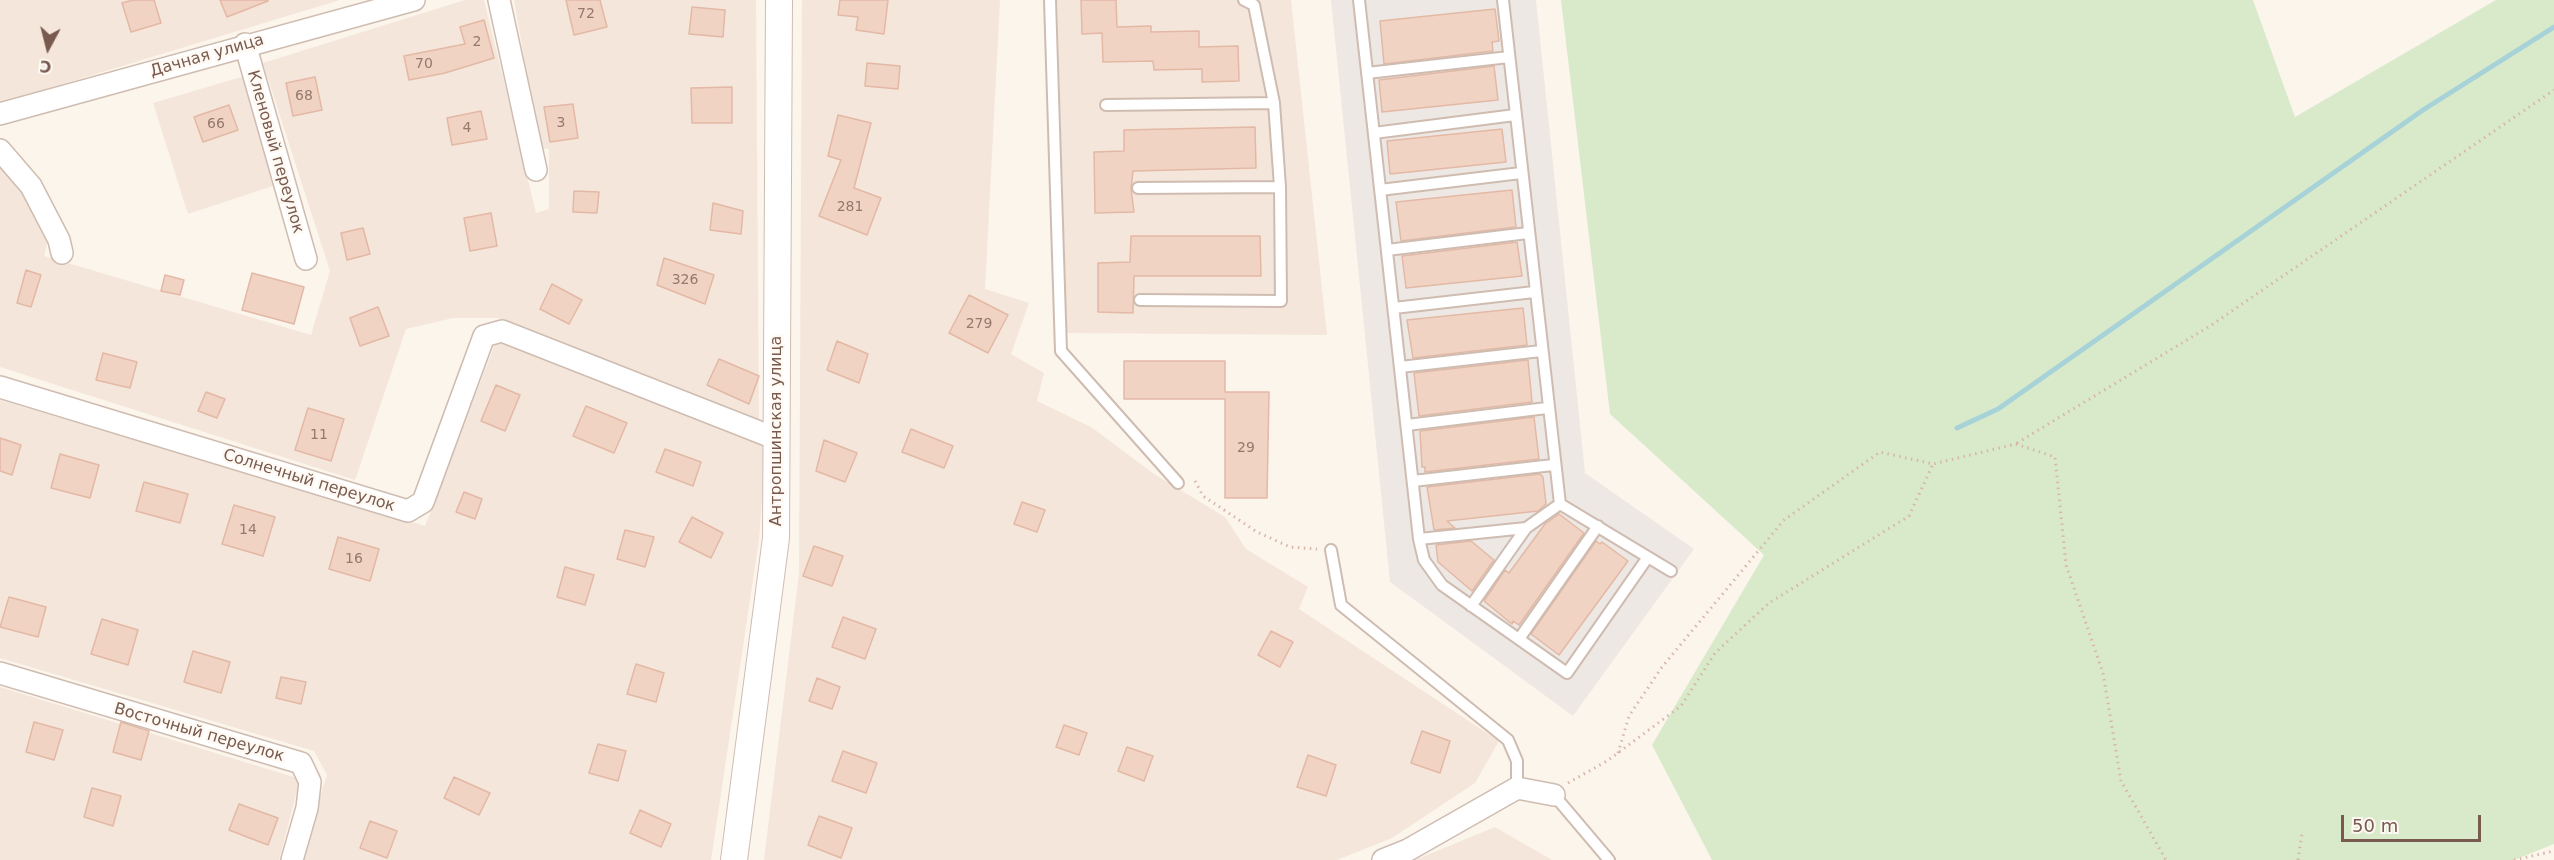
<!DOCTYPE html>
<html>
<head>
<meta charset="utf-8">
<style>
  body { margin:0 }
  #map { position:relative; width:2554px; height:860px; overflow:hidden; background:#fcf5ec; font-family:"DejaVu Sans",sans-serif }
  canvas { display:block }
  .north { position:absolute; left:18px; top:18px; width:60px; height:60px; -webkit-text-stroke:4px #fef9f3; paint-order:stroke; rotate:187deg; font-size:16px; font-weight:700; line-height:24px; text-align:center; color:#785a4f }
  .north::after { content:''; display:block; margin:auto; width:21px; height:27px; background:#785a4f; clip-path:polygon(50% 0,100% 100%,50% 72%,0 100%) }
  .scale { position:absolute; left:2341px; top:815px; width:140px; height:27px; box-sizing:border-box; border:3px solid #785a4f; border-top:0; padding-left:8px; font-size:18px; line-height:21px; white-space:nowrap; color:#785a4f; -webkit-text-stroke:4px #fef9f3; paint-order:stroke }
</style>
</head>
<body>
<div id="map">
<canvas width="2554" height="860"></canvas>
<div class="north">С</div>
<div class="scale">50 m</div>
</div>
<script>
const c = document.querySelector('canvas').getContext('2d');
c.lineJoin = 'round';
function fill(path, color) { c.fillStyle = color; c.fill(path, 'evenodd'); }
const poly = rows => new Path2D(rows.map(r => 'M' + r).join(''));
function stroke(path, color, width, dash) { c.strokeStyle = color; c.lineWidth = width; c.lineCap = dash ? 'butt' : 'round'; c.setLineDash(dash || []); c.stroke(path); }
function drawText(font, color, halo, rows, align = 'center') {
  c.font = font + ' "DejaVu Sans",sans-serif'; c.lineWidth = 5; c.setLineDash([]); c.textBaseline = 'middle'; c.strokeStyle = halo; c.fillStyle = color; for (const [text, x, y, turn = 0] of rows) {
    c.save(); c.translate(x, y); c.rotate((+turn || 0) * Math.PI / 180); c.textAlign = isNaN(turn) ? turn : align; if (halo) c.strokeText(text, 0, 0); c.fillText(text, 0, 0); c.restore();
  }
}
fill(poly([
  [0,0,340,0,0,103],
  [465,0,484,0,536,213,549,209,549,149,540,148,514,0,756,0,759,420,498,318,453,318,406,329,355,480,0,367,0,146,50,231,44,256,311,335,330,271,263,63],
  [802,0,1000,0,985,289,1029,303,1011,354,1044,373,1037,401,1091,427,1154,474,1225,517,1246,549,1308,587,1299,609,1499,741,1475,783,1392,838,1337,860,764,860,799,573],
  [1057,0,1291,0,1327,335,1067,333],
  [248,75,282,183,188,214,153,103],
  [497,339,766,446,759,540,711,860,300,860,327,775,314,751,0,658,0,400,425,526],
  [0,687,300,779,279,860,0,860],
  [1495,827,1552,860,1415,860]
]), '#f4e6da');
fill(poly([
  [1331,0,1536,0,1585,473,1694,549,1573,716,1390,582]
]), '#eee8e4');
fill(poly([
  [1561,0,2253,0,2295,117,2496,0,2554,0,2554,844,2514,860,1712,860,1652,745,1764,555,1610,414]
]), '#d9eaca');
stroke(poly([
  [1957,428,1998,409,2423,110,2554,27]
]), '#a7d3d8', 5);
const building = poly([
  [133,0,154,0,161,23,131,32,122,3,133,0],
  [220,0,268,0,268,1,227,17,220,0],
  [566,0,600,0,607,27,574,35,566,0],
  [840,0,888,0,884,34,856,30,858,17,838,15,840,0],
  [1081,0,1116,0,1117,27,1151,26,1151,32,1199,31,1199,47,1238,46,1239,81,1202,82,1202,69,1154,70,1153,61,1103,62,1102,33,1082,34,1081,0],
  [692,7,725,10,723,37,689,34,692,7],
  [1495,9,1499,41,1492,42,1493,51,1384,64,1380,21,1495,9],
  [484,20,494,58,445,73,409,80,404,56,465,44,460,27,484,20],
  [867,63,900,66,898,89,865,86,867,63],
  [1494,66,1498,100,1382,112,1379,80,1494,66],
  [315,77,322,110,293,116,286,83,315,77],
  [732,87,732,123,692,123,691,88,732,87],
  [573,104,578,138,550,142,544,107,573,104],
  [229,105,238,130,203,142,194,117,229,105],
  [481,111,487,139,452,145,447,118,481,111],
  [838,115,871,123,854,188,881,198,867,235,819,216,841,160,828,156,838,115],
  [1255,127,1256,168,1133,171,1131,189,1134,212,1095,213,1094,152,1124,151,1124,130,1255,127],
  [1502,129,1506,162,1390,174,1387,141,1502,129],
  [1512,190,1516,227,1401,241,1396,202,1512,190],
  [574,191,599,192,597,213,573,212,574,191],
  [713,203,743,211,741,234,710,230,713,203],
  [491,213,497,246,470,251,464,218,491,213],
  [363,228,370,254,347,260,341,233,363,228],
  [1131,236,1260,236,1261,276,1134,276,1133,313,1098,312,1098,263,1130,262,1131,236],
  [1517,242,1522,276,1406,288,1402,256,1517,242],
  [664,258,714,275,705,304,657,285,664,258],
  [26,270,41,275,31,307,17,303,26,270],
  [252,273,304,287,294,324,242,310,252,273],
  [165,275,184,280,180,295,161,291,165,275],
  [552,284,582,300,569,324,540,309,552,284],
  [969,295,1008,315,988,353,949,333,969,295],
  [378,307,389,336,360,346,350,318,378,307],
  [1523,308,1527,345,1413,358,1407,320,1523,308],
  [837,341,868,354,859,383,827,370,837,341],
  [103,353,137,362,130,388,96,380,103,353],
  [719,359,759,376,749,404,707,385,719,359],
  [1528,360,1532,402,1419,416,1414,373,1528,360],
  [1124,361,1225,361,1225,392,1269,392,1267,498,1225,498,1225,399,1124,399,1124,361],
  [496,385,520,395,505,431,481,421,496,385],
  [206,392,225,399,217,418,198,411,206,392],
  [586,406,627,423,614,453,573,436,586,406],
  [308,408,344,419,331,461,295,450,308,408],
  [1534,417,1539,459,1425,472,1425,467,1422,467,1420,431,1534,417],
  [911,429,953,446,944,468,902,452,911,429],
  [0,438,21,445,12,475,0,471,0,438],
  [824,440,857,453,845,482,816,471,824,440],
  [665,449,701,462,693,486,656,472,665,449],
  [60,454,99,465,90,498,51,488,60,454],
  [1540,474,1543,477,1546,504,1538,511,1447,521,1455,528,1434,530,1427,487,1540,474],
  [144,482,188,494,180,523,136,511,144,482],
  [464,492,482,499,475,519,456,512,464,492],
  [1022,502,1045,510,1037,532,1014,524,1022,502],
  [234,505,275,517,263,556,222,544,234,505],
  [1559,514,1584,533,1519,625,1513,621,1512,624,1484,601,1505,570,1509,573,1545,524,1559,514],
  [692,517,723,533,711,558,679,542,692,517],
  [625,530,654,537,645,567,617,559,625,530],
  [338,537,379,549,370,581,329,569,338,537],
  [1471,541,1494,560,1472,591,1438,562,1436,545,1471,541],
  [1596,541,1600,544,1602,542,1628,561,1559,655,1531,634,1596,541],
  [814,546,843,556,832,586,803,576,814,546],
  [565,567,594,575,585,605,557,597,565,567],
  [9,597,46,607,38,637,0,627,9,597],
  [843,617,876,629,865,659,832,647,843,617],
  [102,619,138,630,128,665,91,654,102,619],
  [1271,631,1293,642,1280,667,1258,655,1271,631],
  [193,651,230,662,221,693,184,682,193,651],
  [636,664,664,673,656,702,627,694,636,664],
  [281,677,306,682,301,704,276,698,281,677],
  [817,678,840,687,832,709,809,701,817,678],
  [34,722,63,730,54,760,26,752,34,722],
  [121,722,149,731,141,760,113,752,121,722],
  [1064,725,1087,733,1079,755,1056,747,1064,725],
  [1422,731,1450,741,1440,773,1411,763,1422,731],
  [598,744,626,751,618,781,589,773,598,744],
  [1127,747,1153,756,1144,781,1118,771,1127,747],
  [843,751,877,763,866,793,832,781,843,751],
  [1308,755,1336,765,1326,796,1297,787,1308,755],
  [454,777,490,793,479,815,444,798,454,777],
  [92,788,121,796,113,826,84,817,92,788],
  [239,804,278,818,268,845,229,830,239,804],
  [640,810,671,824,661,847,630,833,640,810],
  [819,816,852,828,841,858,808,845,819,816],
  [370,821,397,831,387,858,360,848,370,821]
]);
fill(building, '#f1d3c4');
stroke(building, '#e3b8a5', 1.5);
const service = poly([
  [1050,0,1061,351,1178,483],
  [1359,0,1419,539,1424,560,1442,585,1567,673,1648,557],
  [1503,0,1560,504,1671,571],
  [1367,73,1509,57],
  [1106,105,1274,103],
  [1374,133,1515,115],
  [1138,188,1280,187],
  [1380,190,1521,173],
  [1387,250,1528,233],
  [1140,300,1281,301,1280,187,1274,103,1254,5,1244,0],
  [1394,308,1534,292],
  [1400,367,1541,351],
  [1407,425,1547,408],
  [1413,481,1553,465],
  [1419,539,1526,528],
  [1331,550,1341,605,1508,740,1517,761,1517,788],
  [1471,606,1526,528,1560,504],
  [1519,639,1598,526],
  [1554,795,1609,860]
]);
const minor = poly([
  [499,0,536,170],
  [245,44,306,259],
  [0,114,414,0],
  [0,150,31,186,59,240,62,253],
  [0,387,408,511,423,502,484,336,502,331,777,439],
  [0,673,301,763,310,782,307,808,292,860],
  [1383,860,1408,850,1517,788,1554,795]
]);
const tertiary = poly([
  [734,860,776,538,779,0]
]);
stroke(service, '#cfbcb1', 14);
stroke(minor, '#cfbcb1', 24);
stroke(tertiary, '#cfbcb1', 28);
stroke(poly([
  [2017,443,2210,326,2554,90],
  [1195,481,1203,496,1257,532,1290,547,1317,549],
  [1618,753,1629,716,1662,667,1784,520,1880,452,1933,464,2016,444,2055,457,2066,565,2103,673,2121,781,2166,860],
  [1568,783,1607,761,1681,706,1715,653,1769,603,1909,516,1933,464],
  [2298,860,2302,834],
  [2514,860,2554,851]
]), '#d7b6a7', 3, [1.5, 4.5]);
stroke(service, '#fff', 10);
stroke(minor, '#fff', 21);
stroke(tertiary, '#fff', 26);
drawText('14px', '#96786c', null, [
  ["72",586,14],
  ["2",477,42],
  ["70",424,64],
  ["68",304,96],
  ["3",561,123],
  ["66",216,124],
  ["4",467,128],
  ["281",850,207],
  ["326",685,280],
  ["279",979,324],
  ["11",319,435],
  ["29",1246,448],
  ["14",248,530],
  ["16",354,559]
]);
drawText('16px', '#785a4f', '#fef9f3', [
  ["Дачная улица",207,56,-16],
  ["Кленовый переулок",275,152,74],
  ["Антропшинская улица",777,431,-90],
  ["Солнечный переулок",309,481,17],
  ["Восточный переулок",199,733,16]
]);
</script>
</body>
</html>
